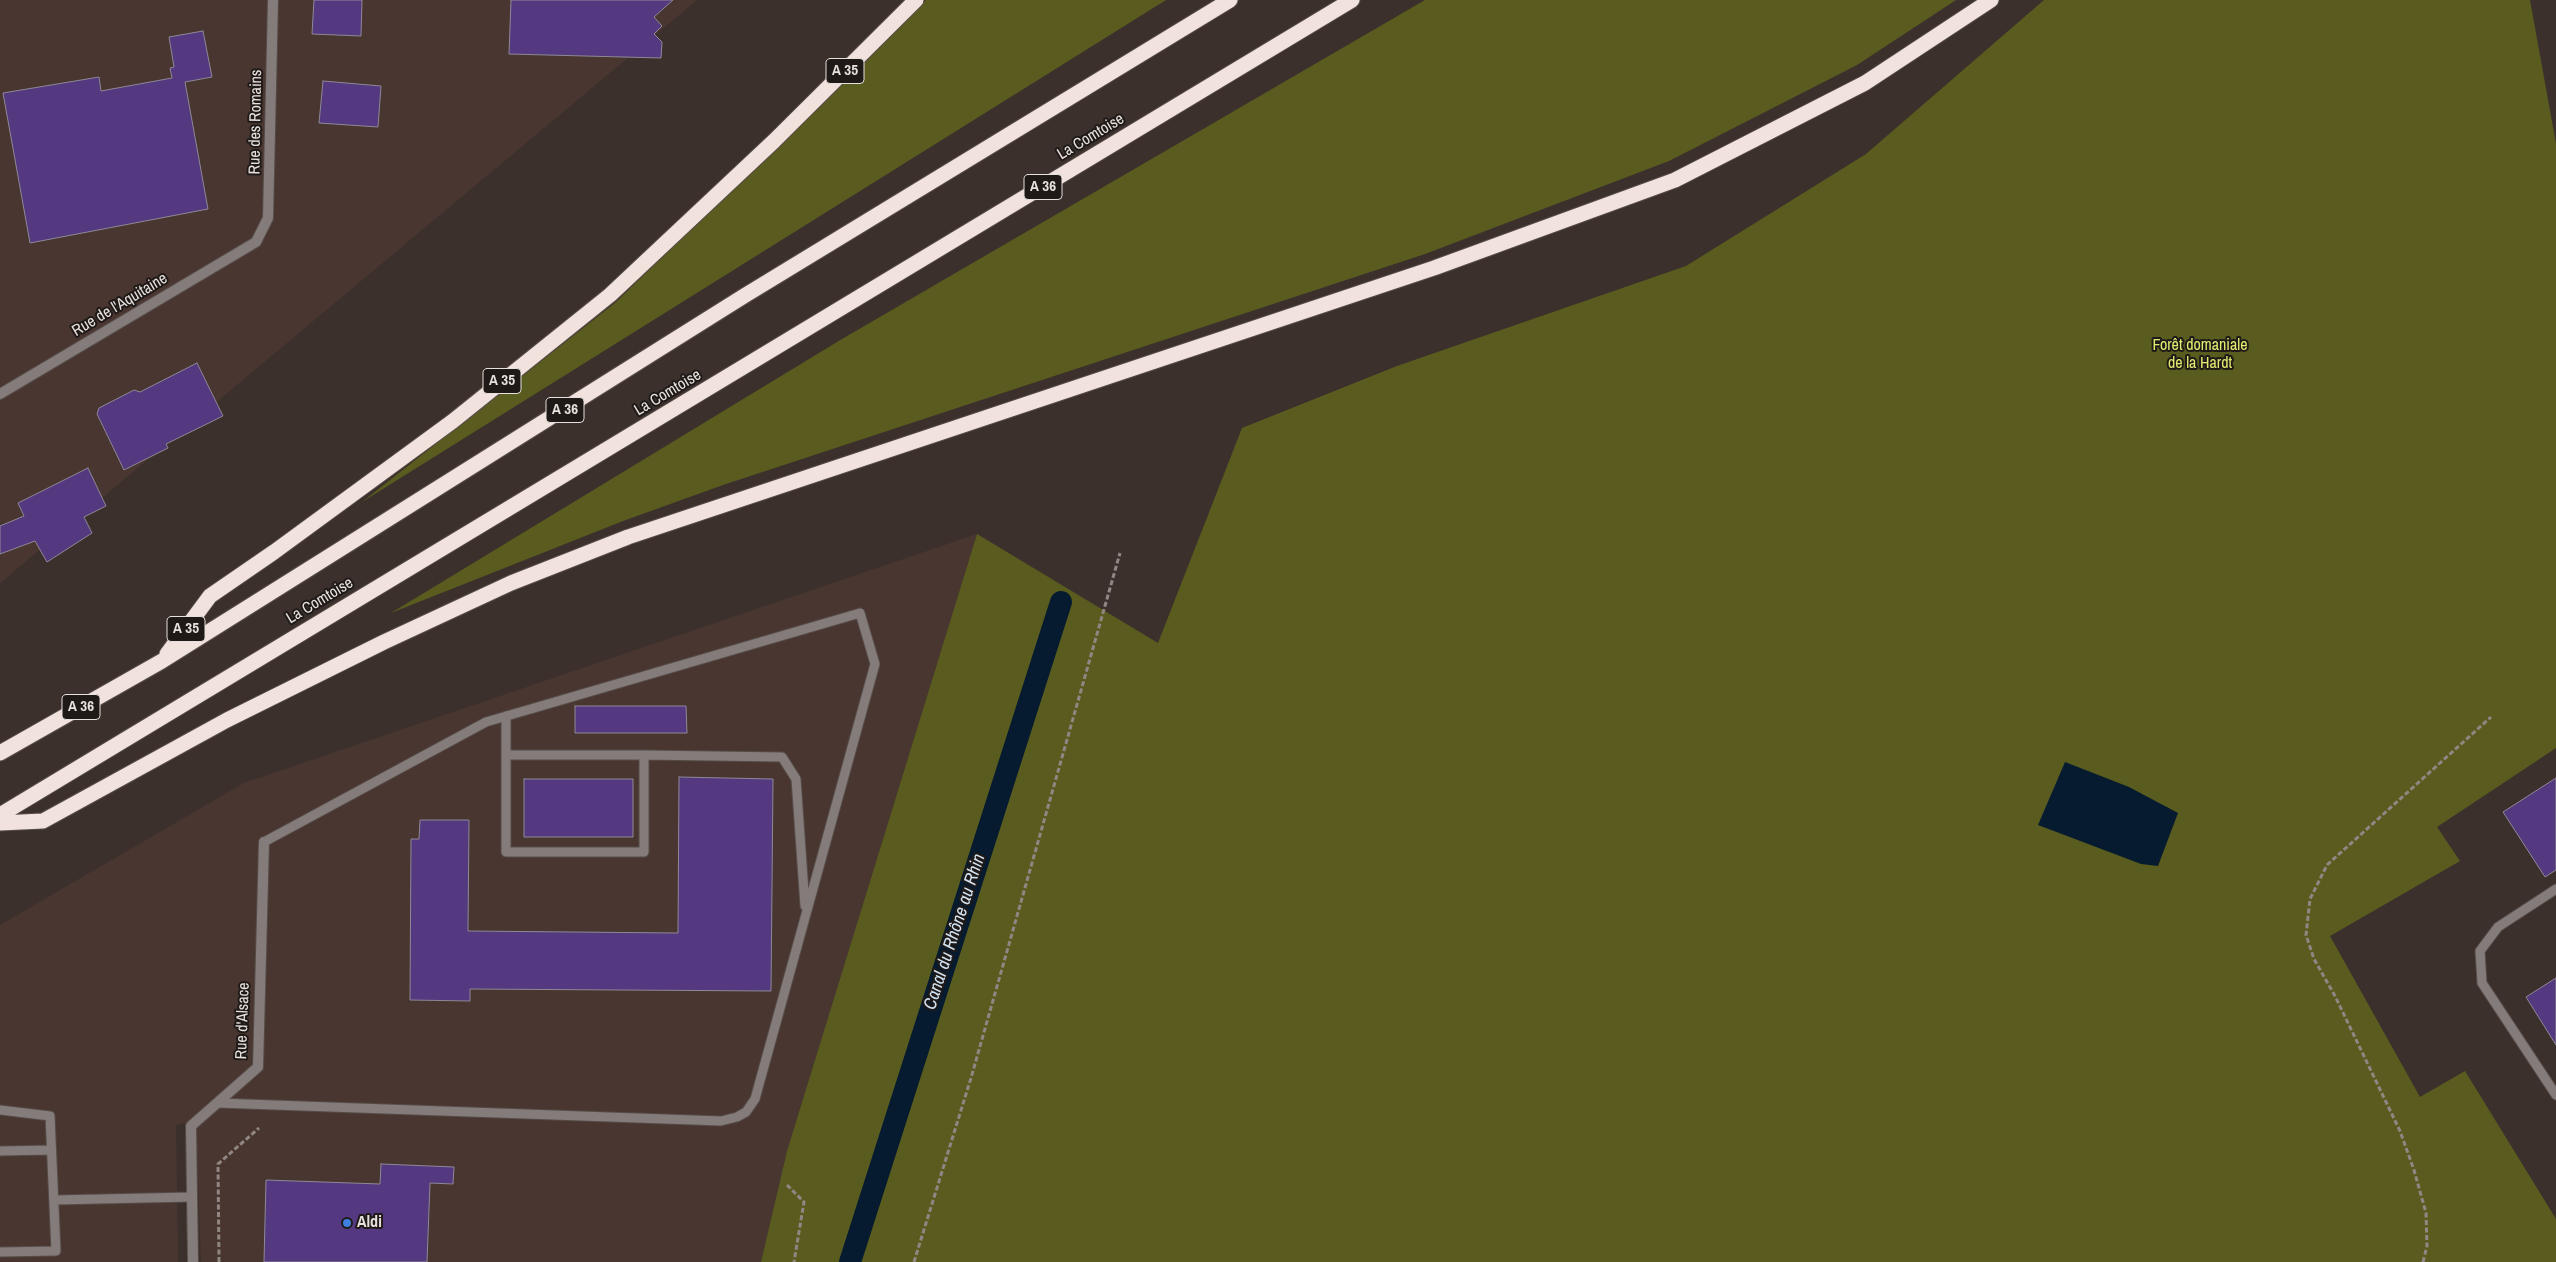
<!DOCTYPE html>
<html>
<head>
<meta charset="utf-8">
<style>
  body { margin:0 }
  canvas { display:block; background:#3b302c }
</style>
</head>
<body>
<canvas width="2556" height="1262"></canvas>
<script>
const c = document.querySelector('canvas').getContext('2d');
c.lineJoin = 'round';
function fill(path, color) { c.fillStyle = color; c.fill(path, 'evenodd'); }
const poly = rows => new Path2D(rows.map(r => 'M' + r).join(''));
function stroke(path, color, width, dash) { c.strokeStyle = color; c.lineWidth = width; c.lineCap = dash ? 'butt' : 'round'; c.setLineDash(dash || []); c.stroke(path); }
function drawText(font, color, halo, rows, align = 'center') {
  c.font = font + ' "Archivo Narrow",sans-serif'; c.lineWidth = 4; c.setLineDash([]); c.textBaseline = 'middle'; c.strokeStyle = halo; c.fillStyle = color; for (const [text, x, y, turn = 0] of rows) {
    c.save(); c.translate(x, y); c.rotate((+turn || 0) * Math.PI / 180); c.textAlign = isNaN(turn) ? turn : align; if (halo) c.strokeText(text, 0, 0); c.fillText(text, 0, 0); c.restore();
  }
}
fill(poly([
  [0,0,697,0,0,583],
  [977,534,787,1151,761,1262,201,1262,196,1121,176,1125,178,1262,0,1262,0,925,244,783]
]), '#493630');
fill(poly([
  [926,0,1166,0,362,502,615,303],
  [1425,0,1956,0,1857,65,1669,161,1425,254,723,485,623,521,391,613,842,339],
  [2044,0,2530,0,2556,144,2556,748,2437,827,2460,861,2330,936,2420,1097,2465,1071,2556,1219,2556,1262,761,1262,787,1151,977,534,1158,643,1242,428,1397,366,1686,266,1866,154]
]), '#595c1e');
fill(poly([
  [2065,762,2129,787,2178,813,2158,866,2141,864,2038,825]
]), '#061b2f');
stroke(poly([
  [850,1262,1061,602]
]), '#061b2f', 22);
const building = poly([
  [314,0,362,0,361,36,312,34,314,0],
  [511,0,673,0,654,17,662,26,654,34,662,42,661,58,509,54,511,0],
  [203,31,212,77,185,82,208,209,30,243,3,93,99,77,101,91,172,78,170,68,174,67,169,37,203,31],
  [323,81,381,86,378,127,319,123,323,81],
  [197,363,223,416,166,444,168,448,124,470,97,414,99,408,134,390,140,392,197,363],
  [88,468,106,506,84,517,92,533,47,562,35,541,0,554,0,526,24,516,18,503,88,468],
  [575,706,686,706,687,733,575,733,575,706],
  [679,777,773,779,771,991,470,989,470,1001,410,1000,411,839,419,839,420,820,469,820,468,931,678,933,679,777],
  [2556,778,2556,870,2545,877,2503,812,2556,778],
  [524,779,633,779,633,837,524,837,524,779],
  [2556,978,2556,1045,2526,997,2556,978],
  [381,1164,454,1167,453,1184,430,1183,427,1262,264,1262,266,1180,380,1184,381,1164]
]);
fill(building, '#553980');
stroke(building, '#8d8995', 1);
const service = poly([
  [506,716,506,852,644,852,644,755,506,755],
  [644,755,782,757,796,779,805,906],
  [2556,889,2498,927,2480,951,2482,983,2556,1095],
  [218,1103,721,1121,737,1117,746,1112,755,1099,875,664,860,613,486,722,264,842],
  [0,1110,50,1116,56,1251,0,1252],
  [0,1151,51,1150],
  [54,1200,192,1197]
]);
const minor = poly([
  [0,394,256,242,268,218,273,0],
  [193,1262,191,1126,258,1067,264,842]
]);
const motorway = poly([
  [167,654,210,596,274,552,453,421,610,295,774,141,916,0],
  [0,753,162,661,744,296,1230,0],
  [0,815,1352,0],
  [0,823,43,821,227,720,384,642,511,583,628,537,1434,268,1675,180,1865,83,1991,0]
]);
stroke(service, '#574c48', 11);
stroke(minor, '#574c48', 12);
stroke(motorway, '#574c48', 17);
stroke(poly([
  [787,1185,804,1202,794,1262],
  [219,1262,218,1164,259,1128],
  [914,1262,971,1078,1120,553],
  [2423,1262,2427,1246,2426,1213,2414,1170,2400,1131,2335,996,2314,959,2306,935,2310,899,2327,865,2491,717]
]), '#908784', 3, [5, 2.5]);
stroke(service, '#837c7b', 9);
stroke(minor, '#837c7b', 10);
stroke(motorway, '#f1e2de', 15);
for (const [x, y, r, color] of [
  [347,1223,5,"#3f7fe0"]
]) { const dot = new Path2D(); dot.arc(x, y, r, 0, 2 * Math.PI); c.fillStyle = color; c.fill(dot); stroke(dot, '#1f1a18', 2); }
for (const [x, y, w] of [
  [845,71,38],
  [1043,187,38],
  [502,381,38],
  [565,410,38],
  [186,629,38],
  [81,707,38]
]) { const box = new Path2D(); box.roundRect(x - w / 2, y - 12.5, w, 25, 4); c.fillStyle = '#1f1a18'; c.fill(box); stroke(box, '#e7e0dd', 1); }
drawText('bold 15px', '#e7e0dd', null, [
  ["A 35",845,71],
  ["A 36",1043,187],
  ["A 35",502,381],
  ["A 36",565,410],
  ["A 35",186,629],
  ["A 36",81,707]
]);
drawText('16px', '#e7e0dd', '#1f1a18', [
  ["Rue des Romains",256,122,-89],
  ["La Comtoise",1091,137,-31],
  ["Rue de l'Aquitaine",120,305,-31],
  ["La Comtoise",668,393,-31],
  ["La Comtoise",320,601,-31],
  ["Rue d'Alsace",243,1021,-88]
]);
drawText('16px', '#e3eb71', '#1f1a18', [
  ["Forêt domaniale",2200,346],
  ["de la Hardt",2200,364]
]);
drawText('bold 16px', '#e7e0dd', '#1f1a18', [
  ["Aldi",357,1223]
], 'left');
drawText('italic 18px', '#d1e2f3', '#1f1a18', [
  ["Canal du Rhône au Rhin",955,932,-72]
]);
</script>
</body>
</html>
